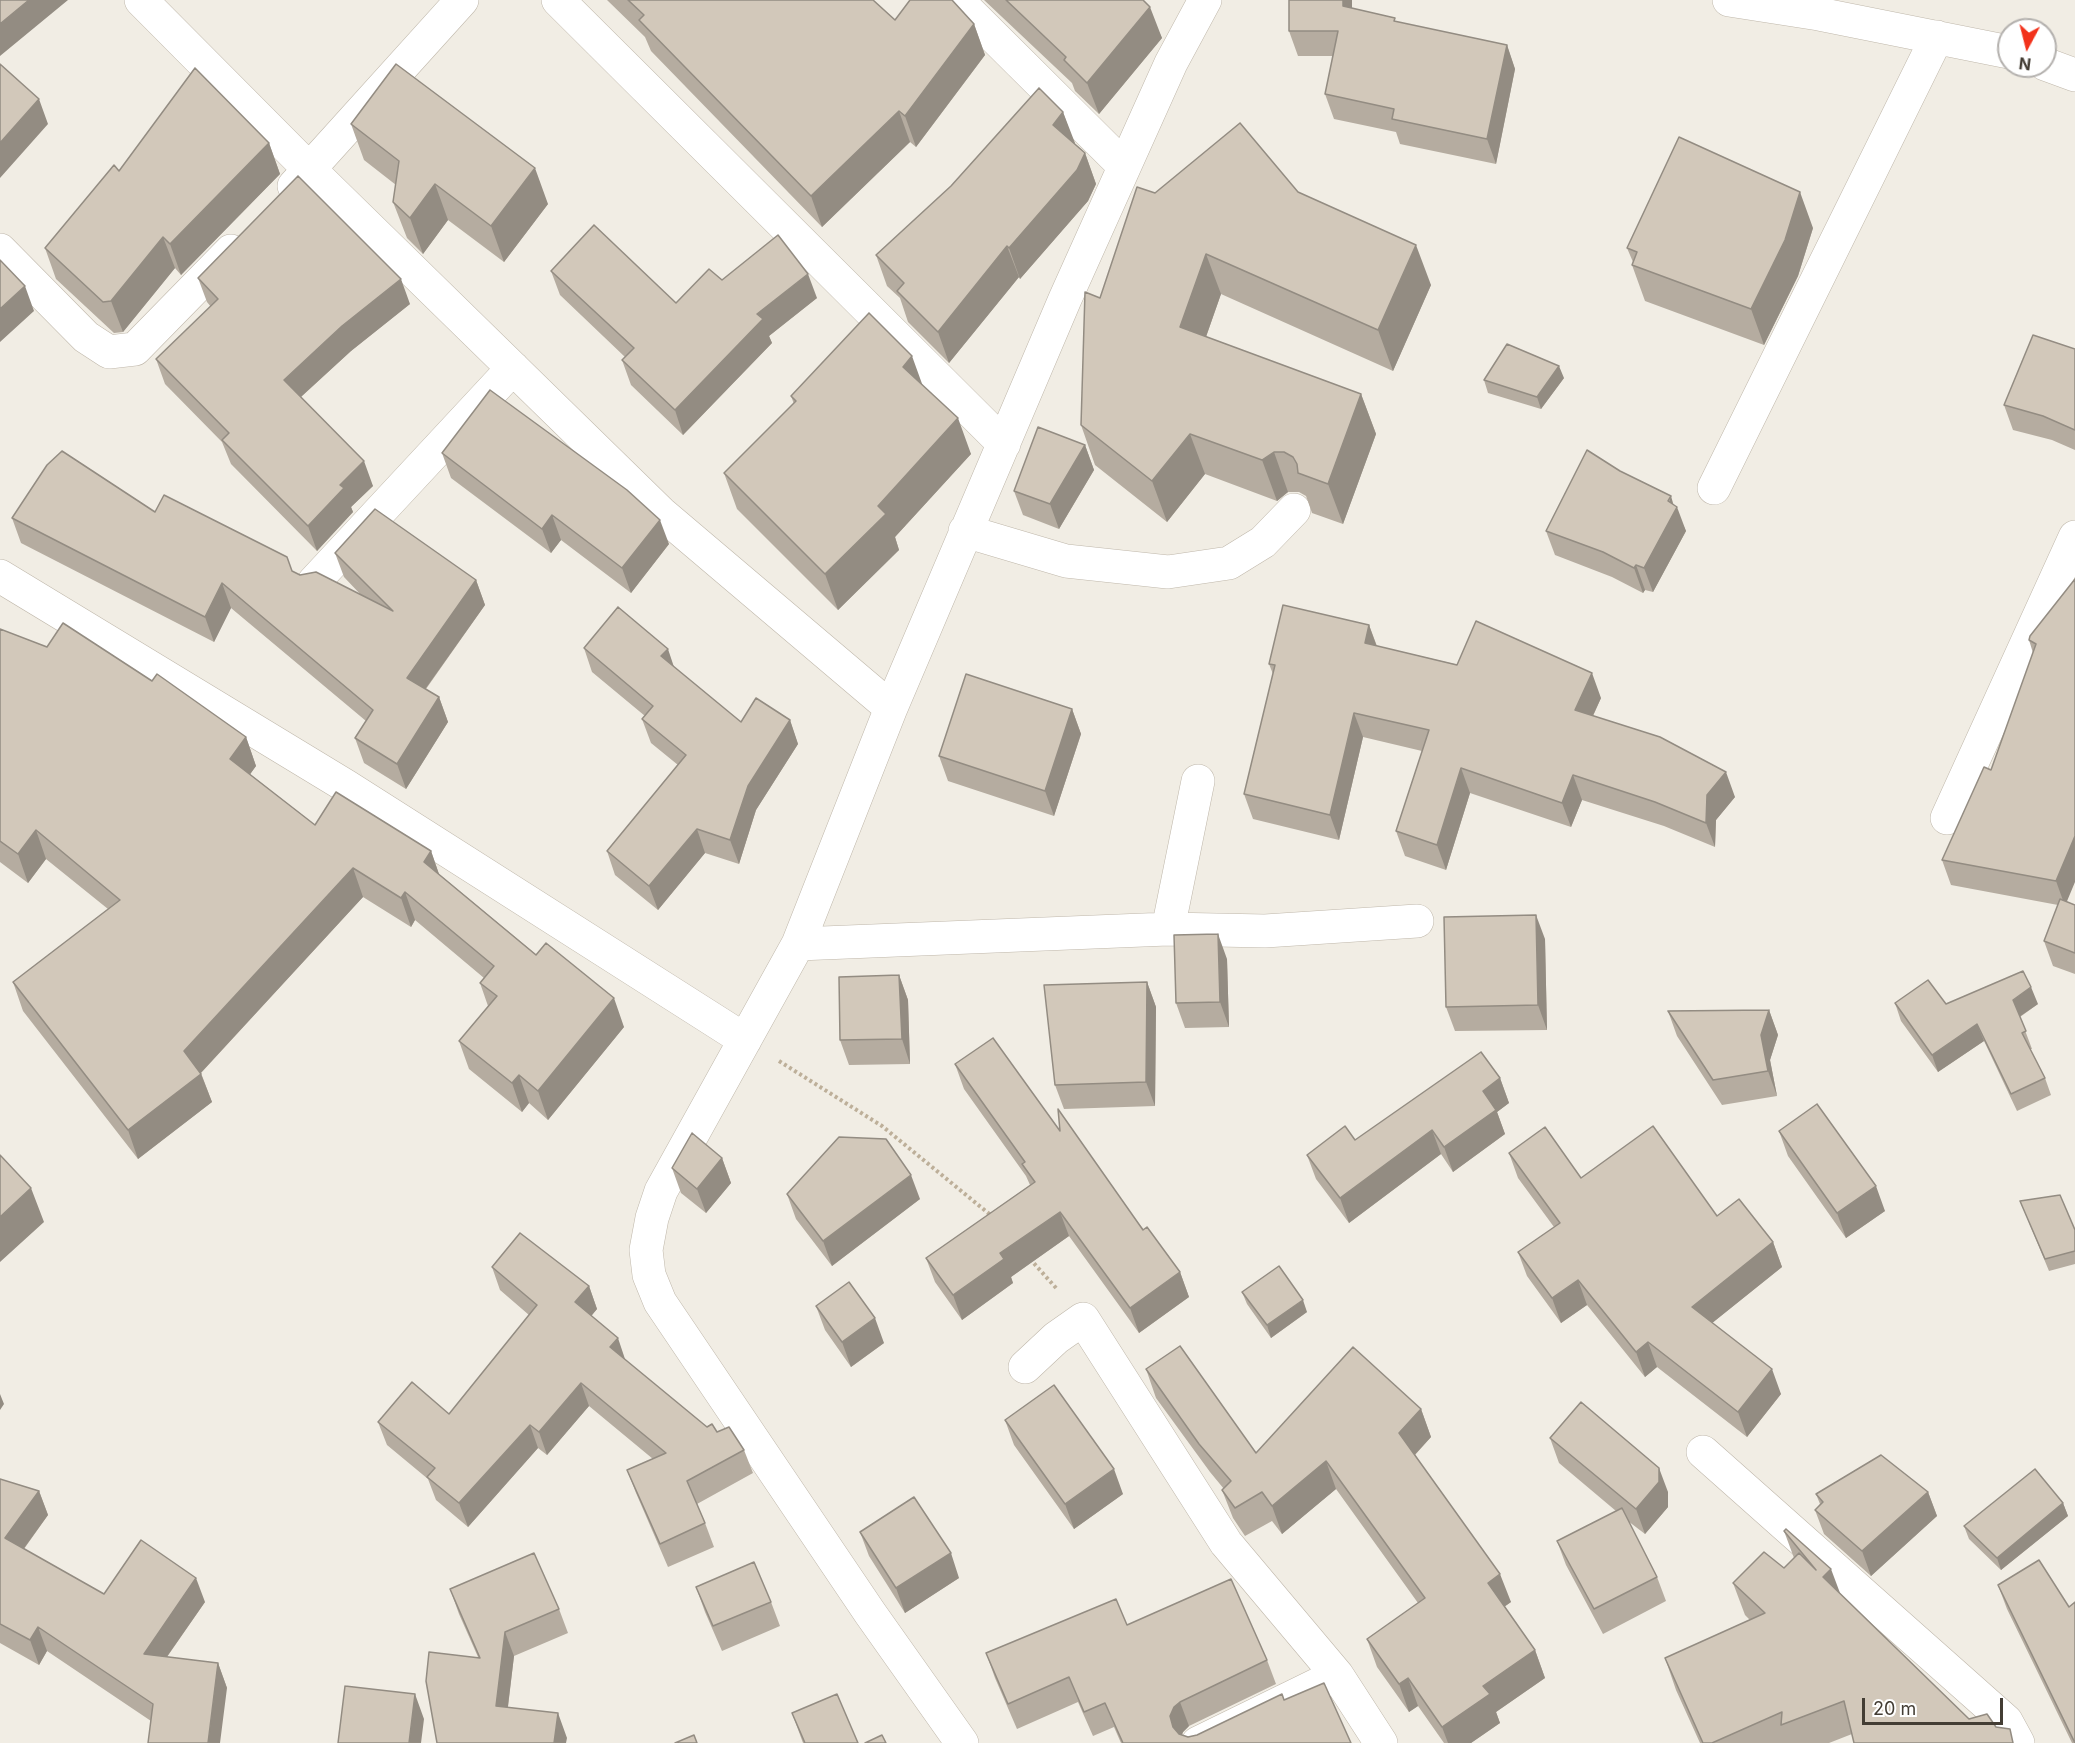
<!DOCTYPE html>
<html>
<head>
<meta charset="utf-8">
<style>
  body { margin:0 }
  #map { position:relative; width:2075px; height:1743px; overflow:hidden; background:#f1ede4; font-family:Inter,sans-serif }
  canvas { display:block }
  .north { position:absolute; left:1997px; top:18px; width:60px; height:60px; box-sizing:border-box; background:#fff; border:2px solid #b4b1ae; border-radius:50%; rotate:187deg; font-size:16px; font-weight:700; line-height:24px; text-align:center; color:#433d34 }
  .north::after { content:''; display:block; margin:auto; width:21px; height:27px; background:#f2321b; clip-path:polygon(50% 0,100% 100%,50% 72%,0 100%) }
  .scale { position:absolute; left:1862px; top:1698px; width:141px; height:27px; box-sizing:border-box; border:3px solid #433d34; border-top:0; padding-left:8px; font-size:18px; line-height:21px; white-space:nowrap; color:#433d34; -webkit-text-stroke:4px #fff; paint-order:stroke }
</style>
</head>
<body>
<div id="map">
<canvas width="2075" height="1743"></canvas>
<div class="north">N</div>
<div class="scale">20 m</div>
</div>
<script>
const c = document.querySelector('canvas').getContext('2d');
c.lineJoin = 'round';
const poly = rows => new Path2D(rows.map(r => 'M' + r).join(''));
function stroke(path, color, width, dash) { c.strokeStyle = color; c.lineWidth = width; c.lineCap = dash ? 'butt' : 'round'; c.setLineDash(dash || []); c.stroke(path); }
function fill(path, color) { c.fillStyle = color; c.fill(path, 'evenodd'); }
const minor = poly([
  [141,0,310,170,661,513,891,708],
  [558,0,1004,444],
  [957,0,1123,165],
  [1729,0,1819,14,2009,52],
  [2045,64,2075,75],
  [294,186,462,0],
  [0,250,86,337,109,352,135,349,231,251],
  [1714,488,1937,37],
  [965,531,1066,561,1168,572,1229,563,1263,542,1294,510],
  [0,576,346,786,745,1040],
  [314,582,513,368],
  [1947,818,2075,537],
  [1168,929,1198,781],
  [798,944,1168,929,1265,931,1417,921],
  [1025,1367,1056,1338,1083,1319,1226,1543,1337,1675,1381,1743],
  [1703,1452,2006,1721,2018,1743],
  [962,1743,870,1613,660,1302,649,1275,646,1250,652,1218,661,1191,798,944,891,708,1065,299,1171,63,1205,0],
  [1198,1743,1337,1675]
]);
stroke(minor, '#bfb7aa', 34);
stroke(poly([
  [779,1061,882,1126,993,1217],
  [1030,1259,1057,1289]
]), '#bdaf99', 4, [3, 3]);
stroke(minor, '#fff', 33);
fill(poly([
  [607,0,873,0,895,20,974,24,985,55,916,147,910,142,822,227,651,51,645,37],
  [984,0,1143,0,1162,38,1099,114,1075,91,1072,83],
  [1352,0,1352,8,1396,22,1507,45,1515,69,1496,164,1400,144,1396,132,1334,119,1325,94,1333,56,1298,56,1289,31],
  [1063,112,1074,144,1085,153,1096,184,1088,201,1020,279,1019,277,949,363,908,322,900,298,887,286,876,255],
  [351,124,548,204,504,262,448,220,423,254,407,238,393,202,396,185,364,160],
  [269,143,280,174,181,275,175,268,123,332,114,333,56,279,45,248,119,171],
  [1298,192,1431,285,1393,371,1221,294,1206,337,1361,394,1376,434,1343,524,1312,513,1306,496,1299,492,1288,492,1277,501,1205,474,1167,522,1095,465,1081,425,1100,298,1155,193],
  [1813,228,1798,276,1764,345,1645,301,1632,265,1633,262,1627,248],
  [551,271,676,303,722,280,817,298,769,336,772,343,683,435,631,385,622,360,625,357,560,295],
  [198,278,410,304,351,351,301,397,373,486,351,507,353,512,317,551,231,464,222,442,165,384,156,359,211,307,207,302],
  [2075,349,2075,450,2052,440,2013,430,2004,405],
  [1564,378,1541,409,1488,393,1484,380],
  [923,386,971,454,895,537,899,550,838,610,737,509,724,473,794,404,791,396],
  [1085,445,1094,470,1059,529,1023,515,1014,491],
  [442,453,669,544,631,593,561,540,551,553,451,478],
  [1673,504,1686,531,1653,592,1645,590,1643,593,1612,577,1555,555,1546,531],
  [155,512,292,571,300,575,361,595,344,577,335,553,476,580,485,605,426,689,439,697,448,722,406,789,364,763,355,738,366,721,231,608,214,642,21,543,12,518],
  [2075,579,2067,902,2075,905,2075,974,2053,966,2044,941,2058,905,1951,885,1942,860,1991,770,2033,653,2029,640],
  [1369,625,1377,646,1601,698,1593,716,1735,797,1716,820,1715,847,1664,826,1582,800,1571,827,1470,793,1446,870,1405,856,1396,831,1422,751,1363,737,1339,840,1253,819,1244,794,1273,674,1269,664],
  [0,629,47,647,152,681,246,737,256,766,250,774,315,825,431,851,439,874,624,1027,548,1120,529,1103,522,1112,469,1069,459,1041,488,1006,480,983,484,978,415,920,411,927,363,897,201,1073,212,1102,138,1159,23,1011,13,982,108,909,46,859,28,883,0,862],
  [584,648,674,667,741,722,790,720,798,744,756,810,739,864,705,853,658,910,615,875,607,851,678,765,651,743,642,719,645,716,592,672],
  [1072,709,1081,734,1054,816,948,781,939,756],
  [1545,939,1547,1030,1455,1031,1446,1007],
  [1227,959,1229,1027,1185,1028,1176,1003],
  [899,975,908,1000,910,1064,849,1065,840,1040],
  [1147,982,1156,1007,1155,1106,1064,1109,1055,1085],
  [1895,1003,2038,1004,2020,1017,2032,1049,2030,1049,2045,1078,2051,1095,2017,1111,1984,1041,1938,1072,1901,1021],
  [1769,1010,1778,1035,1770,1060,1777,1096,1722,1105,1677,1036,1668,1011],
  [955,1064,1060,1131,1180,1272,1189,1297,1139,1333,1069,1236,1011,1277,1013,1283,962,1320,935,1282,926,1258,1030,1185,1026,1176,964,1089],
  [1500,1078,1509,1103,1497,1112,1505,1134,1453,1172,1441,1154,1349,1223,1316,1179,1307,1155,1355,1140],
  [1779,1131,1885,1211,1846,1238,1788,1156],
  [1509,1153,1581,1178,1717,1216,1773,1242,1782,1267,1712,1323,1781,1394,1747,1437,1657,1367,1645,1377,1587,1305,1561,1323,1527,1276,1518,1252,1554,1227,1518,1178],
  [722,1158,731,1183,706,1213,681,1193,672,1168],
  [787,1194,920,1199,832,1266,796,1219],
  [2020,1201,2075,1230,2075,1264,2049,1271],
  [492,1267,589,1286,597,1309,591,1316,625,1360,707,1427,744,1450,753,1473,697,1504,705,1523,714,1547,668,1567,636,1493,627,1470,653,1459,589,1406,547,1455,538,1448,468,1527,436,1500,428,1479,387,1445,378,1422,449,1414,529,1315,500,1290],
  [1242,1292,1307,1312,1271,1338,1247,1304],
  [816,1306,884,1343,851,1367,825,1330],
  [1146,1369,1256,1453,1421,1409,1431,1437,1415,1455,1511,1602,1504,1607,1535,1650,1545,1678,1496,1712,1500,1723,1471,1743,1444,1743,1418,1706,1409,1712,1377,1667,1367,1639,1418,1603,1336,1489,1282,1534,1272,1521,1245,1536,1233,1518,1222,1490,1224,1489,1210,1472,1156,1398],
  [1005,1420,1123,1494,1074,1529,1014,1445],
  [1550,1438,1668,1492,1668,1507,1645,1534,1628,1521,1657,1577,1666,1601,1603,1634,1566,1565,1557,1541,1616,1511,1559,1463],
  [0,1479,39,1491,48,1515,24,1549,104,1594,205,1602,167,1657,218,1663,227,1688,151,1721,47,1651,39,1665,0,1643],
  [1928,1492,1937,1516,1871,1576,1824,1534,1815,1510,1820,1504,1816,1494],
  [2063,1503,2068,1516,2001,1570,1969,1539,1964,1526],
  [1784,1531,1840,1593,1969,1719,1996,1727,1852,1734,1829,1743,1700,1743,1676,1690,1665,1658,1750,1620,1745,1615,1733,1583,1784,1568,1794,1558],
  [860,1532,959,1578,905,1613,869,1556],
  [1998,1585,2075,1743,2072,1743,2007,1609],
  [696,1587,771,1602,780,1626,722,1651,705,1612],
  [450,1589,559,1609,568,1633,514,1656,508,1707,567,1738,437,1743,478,1657,459,1614],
  [1127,1625,1267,1660,1276,1684,1189,1726,1183,1732,1182,1735,1188,1737,1197,1735,1284,1700,1351,1743,1121,1743,1114,1727,1093,1736,1078,1702,1017,1729,995,1678,986,1653],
  [792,1713,858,1743,803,1743]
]), '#b5aca0');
fill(poly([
  [29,0,68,0,0,56,0,24],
  [1343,0,1352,0,1352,31,1343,6],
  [1150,7,1162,38,1099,114,1087,83],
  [974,24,985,55,916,147,905,116],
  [1507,45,1515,69,1496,164,1487,139],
  [39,99,48,124,0,178,0,143],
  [899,111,910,142,822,227,811,196],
  [1063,112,1075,143,1064,156,1053,125],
  [269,143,280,174,181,275,170,244],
  [1085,153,1096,184,1088,201,1020,279,1009,248],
  [535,168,548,204,504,262,491,226],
  [435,184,448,220,423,254,410,218],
  [1800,192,1813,228,1798,276,1764,345,1751,309],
  [163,237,175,268,123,332,111,301],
  [1416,245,1431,285,1393,371,1378,330],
  [1007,246,1019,277,949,363,938,332],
  [1206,254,1221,294,1195,368,1180,327],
  [808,274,817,298,769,336,772,343,683,435,675,410,757,314],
  [401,279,410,304,351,351,292,405,284,380,342,326],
  [25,286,34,311,0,342,0,309],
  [912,356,925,392,903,367],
  [1559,366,1564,378,1541,409,1537,397],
  [1361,394,1376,434,1343,524,1328,484],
  [958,418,971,454,895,537,899,550,838,610,825,574,878,506],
  [1190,434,1205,474,1167,522,1152,481],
  [1085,445,1094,470,1059,529,1050,504],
  [1274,452,1288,492,1277,501,1262,460],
  [364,461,373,486,351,507,353,512,317,551,308,526,340,485],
  [1671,496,1675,510,1677,507,1686,531,1653,592,1644,568],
  [552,515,561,540,551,553,542,529],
  [660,520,669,544,631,593,622,568],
  [1636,565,1645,590,1643,593,1634,568],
  [476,580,485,605,416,702,407,678],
  [222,583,231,608,214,642,205,617],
  [1369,625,1378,650,1365,643],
  [668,649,676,673,661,656],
  [1592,673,1601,698,1584,735,1575,710],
  [439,697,448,722,406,789,397,764],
  [1072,709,1081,734,1054,816,1045,791],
  [1354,713,1363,737,1339,840,1330,815],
  [790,720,798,744,756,810,739,864,730,840,748,786],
  [246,737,256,766,241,787,230,759],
  [1461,768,1470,793,1446,870,1437,845],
  [1726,772,1735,797,1716,820,1715,847,1706,823,1707,795],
  [1573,775,1582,800,1571,827,1562,803],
  [697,829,705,853,658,910,649,886],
  [36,830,46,859,28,883,18,854],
  [2075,836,2075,882,2065,906,2056,881],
  [431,851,441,880,424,862],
  [353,868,363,897,197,1077,201,1074,212,1102,138,1159,128,1130,184,1051],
  [405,892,415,920,411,927,401,898],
  [1536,915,1545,939,1547,1030,1538,1005],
  [1218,934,1227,959,1229,1027,1220,1002],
  [899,975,908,1000,910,1064,902,1039],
  [1147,982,1156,1007,1155,1106,1146,1082],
  [2031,987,2038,1004,2019,1017,2013,1000],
  [614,998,624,1027,548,1120,538,1091],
  [1769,1010,1778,1035,1770,1060,1777,1096,1768,1071,1761,1035],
  [1977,1024,1984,1041,1938,1072,1932,1055],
  [519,1075,529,1103,522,1112,512,1083],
  [1500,1078,1509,1103,1497,1112,1505,1134,1453,1172,1444,1147,1483,1091],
  [1432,1130,1441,1154,1349,1223,1340,1198],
  [722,1158,731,1183,706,1213,697,1189],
  [911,1175,920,1199,832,1266,823,1241],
  [1876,1186,1885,1211,1846,1238,1837,1213],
  [31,1188,44,1222,0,1262,0,1217],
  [1060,1212,1069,1236,1011,1277,1013,1283,962,1320,953,1295,1000,1253],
  [1773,1242,1782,1267,1701,1332,1692,1307],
  [1180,1272,1189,1297,1139,1333,1130,1308],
  [1578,1280,1587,1305,1561,1323,1552,1298],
  [589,1286,597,1309,583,1326,575,1302],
  [1303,1300,1307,1312,1271,1338,1267,1325],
  [875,1318,884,1343,851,1367,842,1342],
  [618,1338,626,1362,610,1347],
  [1648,1342,1657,1367,1645,1377,1636,1352],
  [1772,1369,1781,1394,1747,1437,1738,1412],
  [581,1383,589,1406,547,1455,539,1432],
  [0,1394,4,1404,0,1410],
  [1421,1409,1431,1437,1409,1461,1399,1433],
  [530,1425,538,1448,468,1527,459,1503],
  [1326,1461,1336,1489,1282,1534,1272,1506],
  [1659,1468,1668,1492,1668,1507,1645,1534,1636,1509],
  [1114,1469,1123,1494,1074,1529,1065,1504],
  [39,1491,48,1515,14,1562,5,1538],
  [1928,1492,1937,1516,1871,1576,1862,1551],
  [2063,1503,2068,1516,2001,1570,1997,1558],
  [951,1553,959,1578,905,1613,896,1588],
  [1831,1569,1843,1601,1823,1577],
  [1500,1574,1511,1602,1498,1611,1488,1583],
  [196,1578,205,1602,152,1678,144,1654],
  [38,1627,47,1651,39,1665,30,1640],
  [505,1632,514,1656,505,1730,496,1706],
  [1535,1650,1545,1678,1496,1712,1500,1723,1471,1743,1448,1743,1442,1727,1483,1686],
  [218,1663,227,1688,220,1743,208,1743],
  [1408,1678,1418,1706,1409,1712,1399,1684],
  [415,1694,424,1719,421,1743,409,1743],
  [1180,1702,1189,1726,1183,1732,1179,1741,1173,1727,1170,1716,1174,1707],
  [558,1713,567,1738,566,1743,554,1743]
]), '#938c82');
const building = poly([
  [0,0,29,0,0,24,0,0],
  [628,0,873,0,895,20,910,0,952,0,974,24,905,116,899,111,811,196,639,20,644,15,628,0],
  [1006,0,1143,0,1150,7,1087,83,1064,60,1066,57,1006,0],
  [1289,0,1343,0,1343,6,1395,18,1394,21,1507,45,1487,139,1392,119,1394,109,1325,94,1338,31,1289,31,1289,0],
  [0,64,39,99,0,143,0,64],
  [396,64,535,168,491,226,435,184,410,218,393,202,399,161,351,124,396,64],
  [195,68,269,143,170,244,163,237,111,301,103,302,45,248,114,165,119,171,195,68],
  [1039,88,1063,112,1053,125,1085,153,1077,170,1009,248,1007,246,938,332,897,291,904,283,876,255,951,186,1039,88],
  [1240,123,1298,192,1416,245,1378,330,1206,254,1180,327,1361,394,1328,484,1298,473,1297,464,1293,457,1284,452,1274,452,1262,460,1190,434,1152,481,1081,425,1085,292,1100,298,1137,187,1155,193,1240,123],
  [1679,137,1800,192,1785,240,1751,309,1632,265,1637,252,1627,248,1679,137],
  [298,176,401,279,342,326,284,380,364,461,340,485,344,488,308,526,222,440,229,433,156,359,218,299,198,278,298,176],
  [594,225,676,303,709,269,722,280,778,235,808,274,757,314,763,319,675,410,622,360,634,348,551,271,594,225],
  [0,260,25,286,0,309,0,260],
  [869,313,912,356,903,367,958,418,878,506,886,514,825,574,724,473,796,401,791,396,869,313],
  [2033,335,2075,349,2075,430,2043,416,2004,405,2033,335],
  [1507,344,1559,366,1537,397,1484,380,1507,344],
  [490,390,627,490,660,520,622,568,552,515,542,529,442,453,490,390],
  [1038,427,1085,445,1050,504,1014,491,1038,427],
  [1587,450,1620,471,1671,496,1668,501,1677,507,1644,568,1636,565,1634,568,1603,552,1546,531,1587,450],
  [62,451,155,512,164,495,287,557,292,571,300,575,316,572,393,611,335,553,375,509,476,580,407,678,439,697,397,764,355,738,373,710,222,583,205,617,12,518,47,465,62,451],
  [2075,579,2075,836,2056,881,1942,860,1984,767,1991,770,2036,644,2029,640,2030,636,2075,579],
  [1283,605,1369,625,1365,643,1457,665,1476,621,1592,673,1575,710,1660,737,1726,772,1707,795,1706,823,1655,802,1573,775,1562,803,1461,768,1437,845,1396,831,1429,730,1354,713,1330,815,1244,794,1275,665,1269,664,1283,605],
  [618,607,668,649,661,656,741,722,756,698,790,720,748,786,730,840,697,829,649,886,607,851,686,755,642,719,653,706,584,648,618,607],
  [63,623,152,681,157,674,246,737,230,759,315,825,336,792,431,851,424,862,536,955,546,943,614,998,538,1091,519,1075,512,1083,459,1041,497,996,480,983,494,966,405,892,401,898,353,868,184,1051,201,1074,128,1130,13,982,120,900,36,830,18,854,0,841,0,629,47,647,63,623],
  [966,674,1072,709,1045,791,939,756,966,674],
  [2060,899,2075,905,2075,953,2044,941,2060,899],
  [1536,915,1538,1005,1446,1007,1444,917,1536,915],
  [1218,934,1220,1002,1176,1003,1174,935,1218,934],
  [2023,971,2031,987,2013,1000,2026,1031,2022,1033,2045,1078,2011,1094,1977,1024,1932,1055,1895,1003,1928,980,1946,1004,2023,971],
  [899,975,902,1039,840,1040,839,977,899,975],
  [1147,982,1146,1082,1055,1085,1044,985,1147,982],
  [1769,1010,1761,1035,1768,1071,1713,1080,1668,1011,1769,1010],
  [993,1038,1060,1131,1058,1109,1143,1230,1147,1227,1180,1272,1130,1308,1060,1212,1000,1253,1004,1259,953,1295,926,1258,1035,1182,1022,1164,1025,1162,955,1064,993,1038],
  [1481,1052,1500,1078,1483,1091,1496,1110,1444,1147,1432,1130,1340,1198,1307,1155,1345,1126,1355,1140,1481,1052],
  [1817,1104,1876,1186,1837,1213,1779,1131,1817,1104],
  [1653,1126,1717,1216,1739,1199,1773,1242,1692,1307,1772,1369,1738,1412,1648,1342,1636,1352,1578,1280,1552,1298,1518,1252,1560,1223,1509,1153,1545,1127,1581,1178,1653,1126],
  [692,1133,722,1158,697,1189,672,1168,692,1133],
  [839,1137,886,1139,911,1175,823,1241,787,1194,839,1137],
  [0,1155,31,1188,0,1217,0,1155],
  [2060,1195,2075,1230,2075,1251,2045,1259,2020,1201,2060,1195],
  [520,1233,589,1286,575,1302,618,1338,610,1347,707,1427,712,1424,717,1432,729,1427,744,1450,687,1481,705,1523,660,1544,627,1470,666,1453,581,1383,539,1432,530,1425,459,1503,427,1477,435,1468,378,1422,412,1382,449,1414,537,1305,492,1267,520,1233],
  [1279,1266,1303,1300,1267,1325,1242,1292,1279,1266],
  [849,1282,875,1318,842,1342,816,1306,849,1282],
  [1180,1346,1256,1453,1353,1347,1421,1409,1399,1433,1500,1574,1488,1583,1535,1650,1483,1686,1490,1694,1442,1727,1408,1678,1399,1684,1367,1639,1425,1598,1326,1461,1272,1506,1262,1492,1235,1508,1222,1490,1231,1481,1199,1444,1146,1369,1180,1346],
  [1054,1385,1114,1469,1065,1504,1005,1420,1054,1385],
  [1581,1402,1659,1468,1659,1482,1636,1509,1550,1438,1581,1402],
  [1881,1455,1928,1492,1862,1551,1815,1510,1823,1502,1816,1494,1881,1455],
  [2035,1469,2063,1503,1997,1558,1964,1526,2035,1469],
  [0,1479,39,1491,5,1538,104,1594,141,1540,196,1578,144,1654,218,1663,208,1743,148,1743,153,1704,38,1627,30,1640,0,1624,0,1479],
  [914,1497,951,1553,896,1588,860,1532,914,1497],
  [1622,1508,1657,1577,1594,1609,1557,1541,1622,1508],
  [1786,1529,1831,1569,1823,1577,1969,1719,1987,1714,1996,1727,2010,1729,2013,1743,1854,1743,1844,1701,1781,1725,1782,1712,1712,1743,1703,1743,1665,1658,1765,1613,1733,1583,1764,1552,1784,1568,1799,1553,1816,1570,1784,1531,1786,1529],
  [534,1553,559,1609,505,1632,496,1706,558,1713,554,1743,437,1743,426,1681,429,1652,480,1658,450,1589,534,1553],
  [2039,1560,2069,1607,2075,1602,2075,1743,1998,1585,2039,1560],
  [754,1562,771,1602,713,1626,696,1587,754,1562],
  [1231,1579,1267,1660,1180,1702,1174,1707,1170,1716,1173,1727,1179,1734,1188,1737,1197,1735,1282,1694,1284,1700,1324,1683,1351,1743,1123,1743,1105,1703,1084,1712,1069,1677,1008,1704,986,1653,1116,1599,1127,1625,1231,1579],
  [345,1686,415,1694,409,1743,338,1743,345,1686],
  [837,1694,858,1743,805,1743,792,1713,837,1694],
  [694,1735,697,1743,675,1743,694,1735],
  [882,1735,886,1743,865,1743,882,1735]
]);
fill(building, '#d2c8ba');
stroke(building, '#938c82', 1.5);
</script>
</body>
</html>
